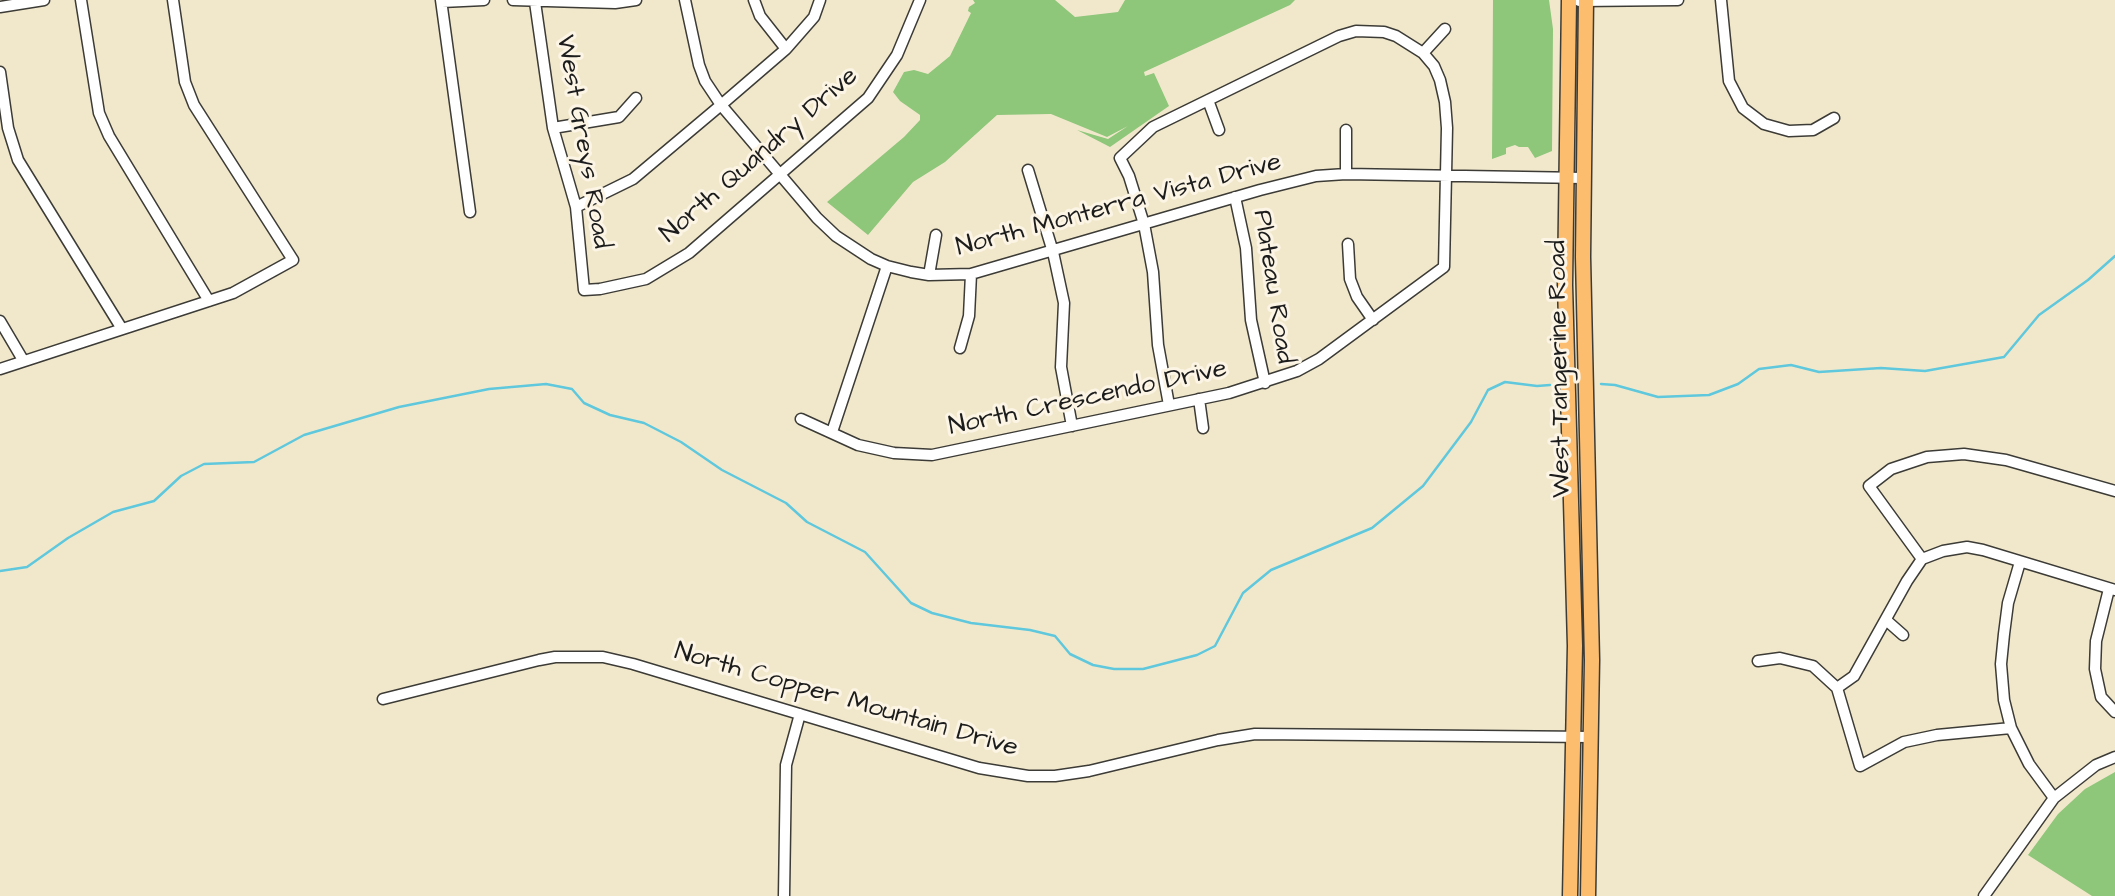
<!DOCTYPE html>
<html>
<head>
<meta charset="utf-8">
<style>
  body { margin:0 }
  canvas { display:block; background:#f1e8cc }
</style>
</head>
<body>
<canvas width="2115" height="896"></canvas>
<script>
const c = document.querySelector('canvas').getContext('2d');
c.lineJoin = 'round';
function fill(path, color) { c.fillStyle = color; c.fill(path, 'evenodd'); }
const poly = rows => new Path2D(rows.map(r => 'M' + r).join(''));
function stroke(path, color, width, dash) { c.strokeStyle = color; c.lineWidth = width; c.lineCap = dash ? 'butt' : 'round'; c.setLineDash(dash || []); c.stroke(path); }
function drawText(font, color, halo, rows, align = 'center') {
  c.font = font + ' "Architects Daughter",sans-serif'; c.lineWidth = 6; c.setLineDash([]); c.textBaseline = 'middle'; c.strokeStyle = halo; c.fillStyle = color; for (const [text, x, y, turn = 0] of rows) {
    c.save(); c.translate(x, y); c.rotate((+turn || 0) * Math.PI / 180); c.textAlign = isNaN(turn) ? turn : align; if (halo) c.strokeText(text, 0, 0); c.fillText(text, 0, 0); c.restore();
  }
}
fill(poly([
  [973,0,1055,0,1075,17,1118,12,1125,0,1295,0,1290,5,1144,72,1145,76,1154,73,1169,106,1110,147,1077,130,1108,139,1128,126,1107,137,1051,114,997,115,945,162,913,182,868,235,827,202,904,137,920,120,920,115,900,101,893,92,904,72,914,70,928,74,950,56,971,13,968,11,969,7,975,3],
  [1493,0,1549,0,1553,29,1552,151,1535,158,1528,147,1519,147,1515,145,1506,148,1506,154,1492,159],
  [2115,772,2115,896,2092,896,2028,855,2058,814,2085,789]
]), '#8ec67a');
stroke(poly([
  [1601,384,1615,385,1658,397,1709,395,1738,384,1759,369,1791,365,1819,372,1881,368,1925,371,2004,357,2039,315,2088,280,2115,256],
  [0,571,27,567,68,538,113,512,154,501,181,476,204,464,254,462,304,435,399,407,489,389,546,384,572,389,584,403,610,415,644,423,681,442,722,470,786,503,807,522,865,552,911,603,932,613,971,623,1030,630,1055,636,1070,654,1093,665,1114,669,1143,669,1197,655,1215,646,1243,593,1271,570,1372,528,1423,486,1471,422,1488,390,1505,382,1537,386,1550,385]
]), '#60c8dc', 2.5);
const minor = poly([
  [81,0,99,113,109,136,209,301],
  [441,0,470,212],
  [513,0,615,3,636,0],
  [685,0,699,65,705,81,721,105,817,218,836,236,871,259,887,266,911,272,929,275,971,274,1260,190,1316,176,1346,174,1583,178],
  [754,0,760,16,786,49],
  [1721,0,1729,81,1743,108,1764,124,1789,131,1813,130,1834,118],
  [1579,1,1678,0],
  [442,2,484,0],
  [535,2,553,128,576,207,584,290,600,289,646,279,689,253,868,98,897,55,920,0],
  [0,7,44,0],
  [1423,53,1445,29],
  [0,72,8,128,18,160,122,329],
  [1208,100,1219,130],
  [553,128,619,117,636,98],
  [1346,130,1346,174],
  [1028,170,1053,252,1064,303,1061,367,1072,426],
  [1235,197,1246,248,1251,320,1265,383],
  [576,207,633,179,721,105,786,49,814,17,820,0],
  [1348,244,1350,279,1357,297,1373,320],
  [929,275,936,235],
  [0,321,23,360],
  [960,348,969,316,971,274],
  [0,369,233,293,293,260,194,105,185,82,173,0],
  [1199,399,1203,428],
  [801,419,858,445,894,453,932,455,1229,393,1297,371,1319,359,1444,267,1447,128,1445,102,1440,80,1434,66,1423,53,1396,36,1384,32,1356,31,1339,36,1153,127,1120,158,1129,176,1144,224,1153,272,1158,345,1169,405],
  [832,432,887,266],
  [1922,559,1869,486,1891,469,1927,457,1964,454,2006,460,2115,491],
  [2020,562,2008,603,2004,634,2001,664,2004,700,2011,728,2029,764,2054,798],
  [2109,589,2096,641,2095,669,2101,697,2115,712],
  [1886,620,1903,635],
  [1758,661,1780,658,1813,666,1837,688,1860,766,1904,742,1937,735,2011,728],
  [1837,688,1854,676,1907,581,1922,559,1943,551,1967,547,1983,550,2115,590],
  [383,699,539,660,555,657,603,657,633,664,979,768,1028,776,1055,776,1089,771,1218,740,1255,734,1592,737],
  [784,896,786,765,800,714],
  [1984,896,2054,798,2096,765,2115,757]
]);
const major = poly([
  [1569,0,1565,285,1575,646,1570,896],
  [1586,0,1583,257,1592,660,1588,896]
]);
stroke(minor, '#3c3b36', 13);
stroke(major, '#3c3b36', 17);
stroke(minor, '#fff', 10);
stroke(major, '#fcbd6f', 14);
drawText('26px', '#1c1c1c', '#fcf5e5', [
  ["West Greys Road",582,142,80],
  ["North Quandry Drive",760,156,-41],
  ["North Monterra Vista Drive",1119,206,-15],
  ["Plateau Road",1272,287,81],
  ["West Tangerine Road",1561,369,-91],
  ["North Crescendo Drive",1088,399,-12],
  ["North Copper Mountain Drive",846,701,16]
]);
</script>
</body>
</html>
